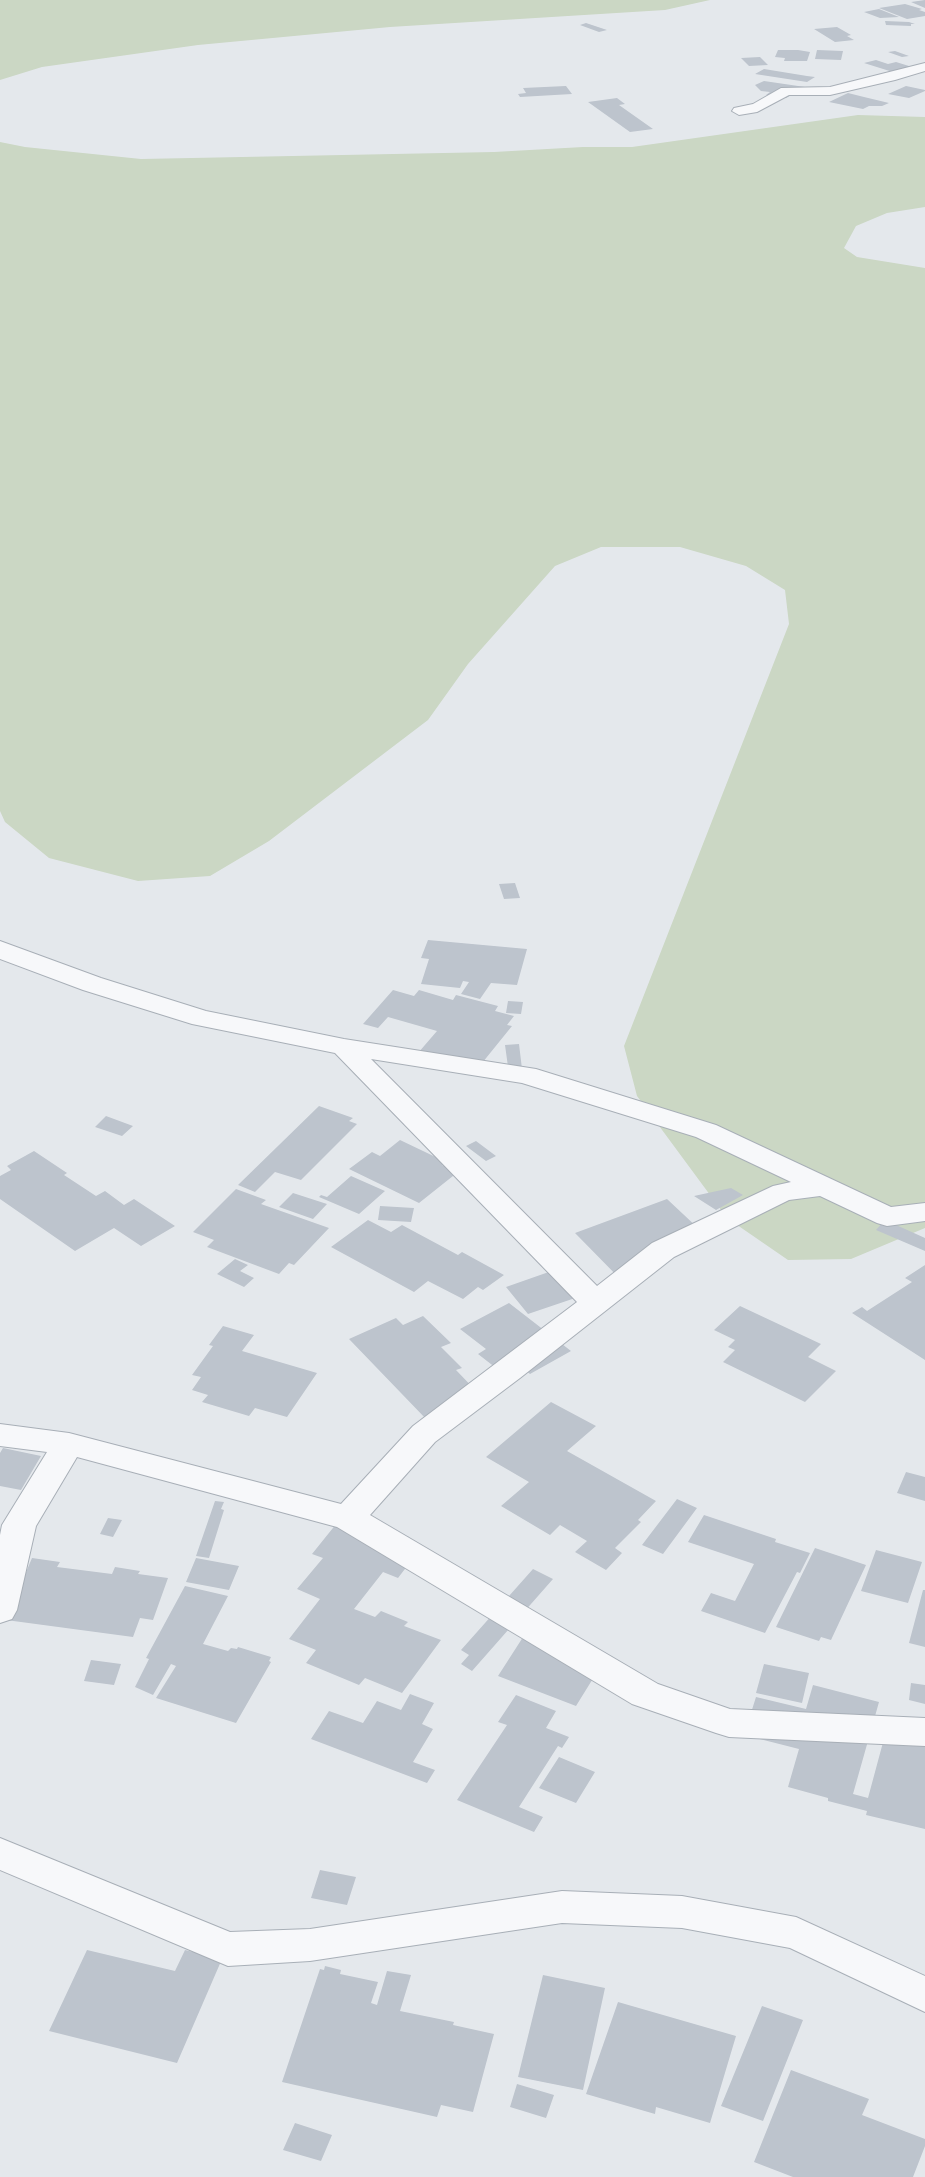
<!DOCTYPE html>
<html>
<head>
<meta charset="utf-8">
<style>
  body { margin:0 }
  canvas { display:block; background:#e4e8ec }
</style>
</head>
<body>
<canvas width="925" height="2177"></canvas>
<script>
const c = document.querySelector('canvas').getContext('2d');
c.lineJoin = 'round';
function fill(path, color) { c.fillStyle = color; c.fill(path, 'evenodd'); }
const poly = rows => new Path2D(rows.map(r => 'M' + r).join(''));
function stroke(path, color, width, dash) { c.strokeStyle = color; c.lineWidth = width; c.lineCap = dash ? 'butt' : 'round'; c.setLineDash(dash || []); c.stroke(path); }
fill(poly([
  [0,0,710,0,665,10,390,27,198,45,42,67,0,80],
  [858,115,925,117,925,207,887,213,856,226,844,248,857,257,925,268,925,1228,851,1259,788,1260,727,1218,637,1096,624,1046,789,624,785,590,746,566,680,547,601,547,555,566,468,664,428,720,269,841,210,876,138,881,49,858,5,822,0,811,0,142,25,147,141,159,494,152,583,147,632,147]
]), '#cbd7c4');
fill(poly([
  [925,0,925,8,911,2],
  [905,4,922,9,919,10,925,12,925,16,907,19,879,8],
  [879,9,899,17,880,18,864,12],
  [885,21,909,22,915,24,911,24,911,26,886,25],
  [586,23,607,30,599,32,580,25],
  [837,27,851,35,847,36,854,40,835,42,814,29],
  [778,50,798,50,810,52,807,61,784,61,785,58,775,57],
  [817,50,843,51,841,60,815,59],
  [895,51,909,56,902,57,888,52],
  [760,57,768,65,749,66,741,58],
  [876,60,888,64,896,62,922,70,896,73,864,63],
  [764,69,807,76,815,77,807,82,755,74],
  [764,81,805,87,786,98,766,95,770,92,761,91,755,85],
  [566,86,572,94,520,97,518,94,526,93,523,88],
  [906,86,925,90,925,91,909,98,888,94],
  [848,93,864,97,889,103,882,106,869,106,863,109,829,102],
  [617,98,625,104,619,105,653,129,630,132,588,102],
  [515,883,520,898,504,899,499,884],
  [428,940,527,949,517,985,491,983,480,999,461,994,469,982,463,981,460,988,421,984,429,959,421,958],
  [393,990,414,996,419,990,453,1000,456,995,498,1006,495,1011,514,1016,507,1025,512,1026,474,1073,412,1060,437,1031,388,1017,378,1028,363,1024],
  [508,1001,523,1002,521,1014,506,1013],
  [519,1044,522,1069,509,1074,505,1045],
  [319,1106,353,1118,349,1121,357,1124,301,1180,275,1172,255,1192,238,1185],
  [106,1116,133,1126,122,1136,95,1127],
  [400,1140,446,1162,442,1165,458,1172,419,1203,349,1169,372,1152,380,1156],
  [476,1141,496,1156,486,1161,466,1146],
  [34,1151,67,1173,64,1175,96,1196,105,1191,124,1205,134,1199,175,1226,141,1246,114,1228,75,1251,0,1199,0,1176,11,1170,7,1166],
  [351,1176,385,1191,359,1214,319,1197,321,1195,327,1197],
  [731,1188,743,1195,716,1210,694,1196],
  [236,1189,266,1200,261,1204,329,1228,294,1265,289,1263,279,1274,207,1247,214,1240,193,1232],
  [293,1193,327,1204,313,1219,279,1207],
  [667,1199,699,1229,630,1268,644,1281,628,1287,575,1233],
  [380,1206,414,1208,411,1222,378,1220],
  [368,1220,391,1232,402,1225,458,1255,462,1252,504,1275,483,1290,478,1287,463,1299,428,1281,414,1292,331,1247],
  [885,1220,925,1238,925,1251,876,1230],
  [235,1259,248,1265,240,1271,254,1278,244,1287,217,1274],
  [925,1265,925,1360,852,1313,862,1307,867,1311,912,1282,905,1278],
  [563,1267,587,1294,528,1314,506,1287],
  [509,1303,571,1351,530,1374,520,1366,505,1375,478,1354,486,1349,460,1329],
  [740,1306,821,1344,808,1357,836,1371,805,1402,723,1362,735,1350,728,1347,735,1340,714,1330],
  [423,1316,451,1343,441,1347,462,1368,456,1370,480,1395,427,1420,349,1339,396,1318,403,1325],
  [223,1326,254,1335,242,1351,317,1373,287,1417,255,1408,249,1416,202,1402,208,1395,192,1390,201,1377,192,1375,213,1346,209,1345],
  [551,1402,596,1426,567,1451,656,1501,638,1520,641,1522,615,1548,622,1553,606,1570,575,1552,587,1541,560,1525,550,1535,501,1506,529,1482,486,1457],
  [3,1448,41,1456,21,1490,0,1486,0,1453],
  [906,1472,925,1477,925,1501,897,1493],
  [677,1499,697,1508,663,1554,642,1545],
  [215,1501,224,1502,221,1509,224,1510,209,1558,196,1556],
  [345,1513,409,1537,406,1542,421,1548,398,1578,383,1572,354,1609,375,1617,381,1611,408,1622,404,1626,441,1640,402,1693,365,1678,359,1685,306,1663,316,1650,289,1639,320,1599,297,1589,323,1558,312,1554],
  [704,1515,776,1539,775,1542,810,1553,800,1573,797,1572,765,1633,701,1611,711,1593,735,1601,754,1564,688,1542],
  [108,1518,122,1520,113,1537,100,1534],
  [815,1548,866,1565,831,1640,821,1637,819,1641,776,1627],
  [876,1550,922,1562,908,1603,861,1591],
  [32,1558,60,1562,57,1567,112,1574,115,1567,140,1571,138,1574,168,1578,153,1620,140,1618,133,1637,6,1620],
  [196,1558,239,1566,229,1590,186,1582],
  [533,1569,553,1579,472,1671,461,1664,469,1655,461,1650],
  [185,1586,228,1596,203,1644,228,1651,231,1648,237,1649,238,1647,271,1657,269,1661,271,1662,236,1723,156,1698,176,1666,171,1664,153,1695,135,1687,149,1659,146,1658],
  [923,1590,925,1590,925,1647,909,1643],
  [525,1634,602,1664,576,1706,498,1676],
  [91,1660,121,1664,114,1685,84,1681],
  [764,1664,809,1673,802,1703,756,1693],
  [911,1683,925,1685,925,1704,909,1700],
  [813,1685,879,1702,853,1794,868,1798,889,1720,925,1729,925,1829,866,1815,867,1811,828,1801,828,1798,788,1787,799,1749,744,1735,756,1697,806,1709],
  [410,1694,434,1703,422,1724,433,1729,413,1762,435,1770,427,1783,311,1739,329,1711,363,1723,377,1701,401,1710],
  [516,1695,556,1711,546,1728,569,1737,562,1748,558,1746,519,1807,543,1817,534,1832,457,1800,507,1725,498,1722],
  [559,1757,595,1772,576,1803,539,1788],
  [320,1870,356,1877,347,1905,311,1898],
  [87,1950,175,1971,185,1950,222,1959,177,2063,49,2031],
  [325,1966,341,1970,340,1974,378,1982,371,2003,377,2005,387,1971,411,1975,400,2011,454,2022,453,2025,494,2034,473,2112,441,2105,437,2117,282,2082,320,1969,324,1970],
  [543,1975,605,1988,583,2090,518,2077],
  [618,2002,736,2036,710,2123,656,2107,655,2114,586,2094],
  [762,2006,803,2020,763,2121,721,2106],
  [791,2070,869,2099,862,2115,925,2139,925,2146,913,2177,793,2177,754,2162],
  [517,2084,554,2095,546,2118,510,2107],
  [295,2123,332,2135,321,2161,283,2150]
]), '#bdc4cd');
const minor = poly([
  [925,63,925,71,895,80,830,95,789,95,757,112,739,115,732,111,734,108,753,104,781,88,830,87,925,63],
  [0,941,101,978,206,1011,344,1039,536,1069,716,1125,891,1207,925,1203,925,1221,887,1226,877,1223,820,1196,789,1200,674,1257,520,1378,435,1442,370,1515,658,1684,730,1709,925,1718,925,1746,729,1737,716,1733,632,1704,337,1527,77,1457,36,1526,17,1610,12,1619,0,1623,0,1535,2,1525,47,1452,0,1446,0,1424,69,1433,341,1504,413,1426,577,1302,335,1053,192,1024,83,990,0,959,0,941],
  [371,1059,522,1083,696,1137,791,1182,773,1186,652,1243,597,1286,371,1059],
  [0,1838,230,1932,310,1929,562,1891,682,1896,796,1917,925,1976,925,2012,790,1948,682,1928,562,1923,310,1961,228,1966,0,1870,0,1838]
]);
stroke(minor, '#a8afb7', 2);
fill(minor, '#f7f8fa');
</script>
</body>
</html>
